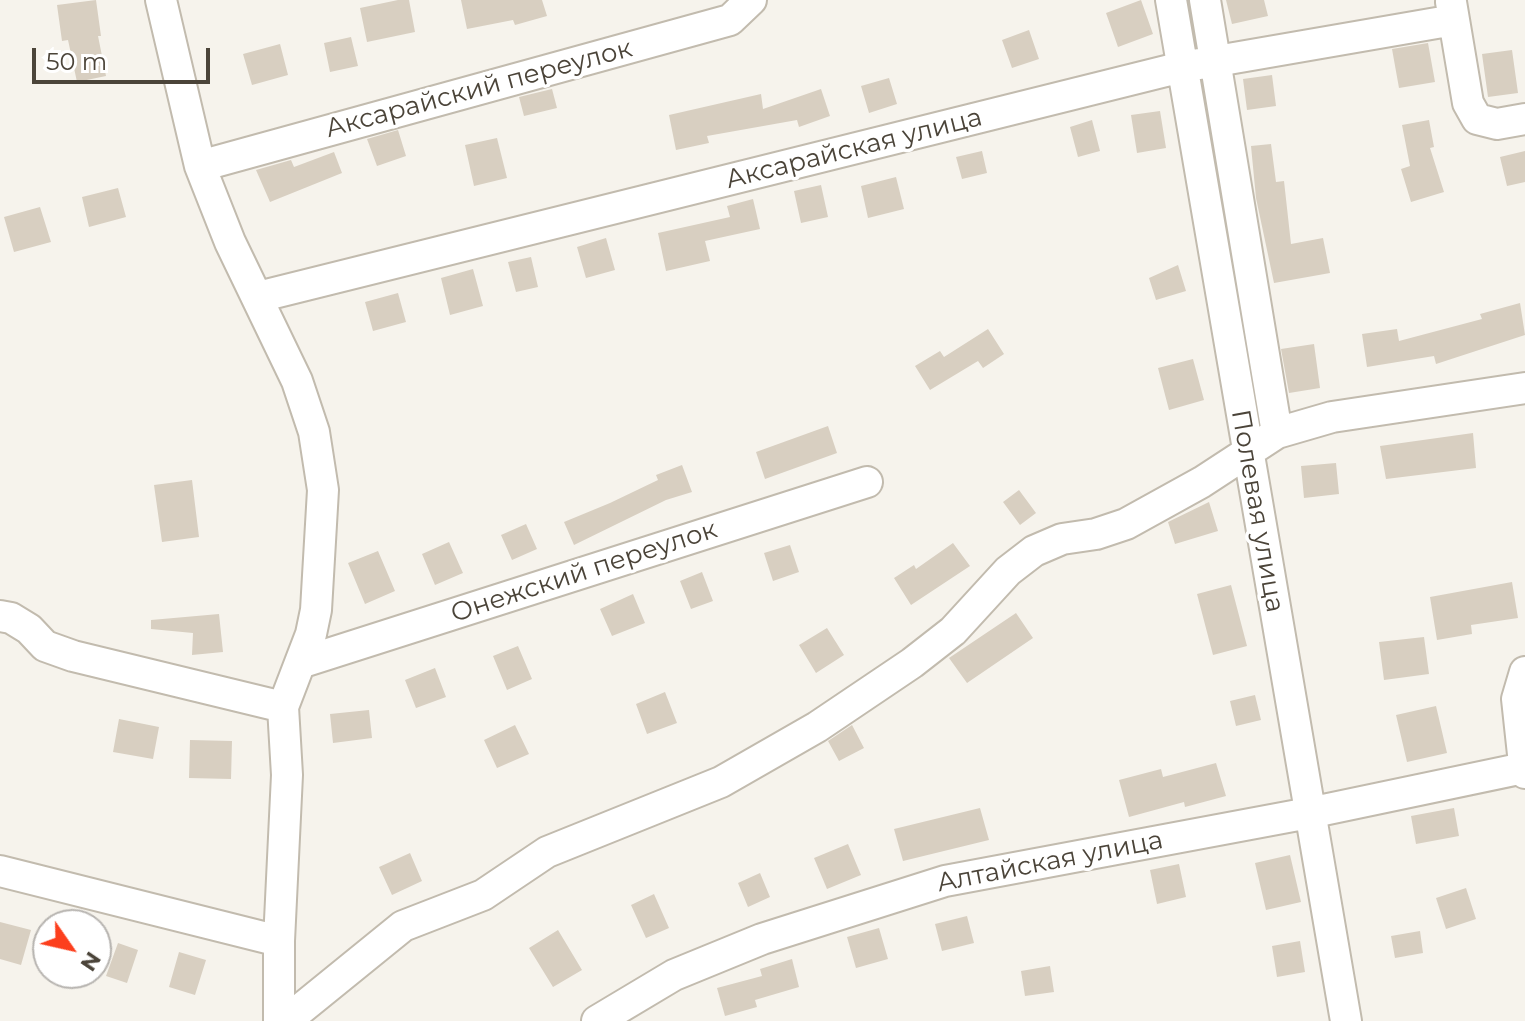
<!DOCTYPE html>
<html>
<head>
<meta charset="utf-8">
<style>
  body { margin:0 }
  #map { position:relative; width:1525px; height:1021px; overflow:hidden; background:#f6f3ec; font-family:Montserrat,sans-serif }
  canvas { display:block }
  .north { position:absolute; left:32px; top:909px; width:80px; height:80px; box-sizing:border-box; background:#fff; border:2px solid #b7b4b0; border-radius:50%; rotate:124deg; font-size:22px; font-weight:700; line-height:32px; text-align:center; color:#4b4439 }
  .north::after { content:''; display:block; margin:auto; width:28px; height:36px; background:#fc3f1d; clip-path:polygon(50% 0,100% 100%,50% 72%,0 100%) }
  .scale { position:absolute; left:32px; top:48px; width:178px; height:36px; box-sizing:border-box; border:4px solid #4b4439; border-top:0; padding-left:10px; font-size:24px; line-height:28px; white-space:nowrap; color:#4b4439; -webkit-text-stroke:6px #fff; paint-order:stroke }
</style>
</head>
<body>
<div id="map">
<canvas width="1525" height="1021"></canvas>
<div class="north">N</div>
<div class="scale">50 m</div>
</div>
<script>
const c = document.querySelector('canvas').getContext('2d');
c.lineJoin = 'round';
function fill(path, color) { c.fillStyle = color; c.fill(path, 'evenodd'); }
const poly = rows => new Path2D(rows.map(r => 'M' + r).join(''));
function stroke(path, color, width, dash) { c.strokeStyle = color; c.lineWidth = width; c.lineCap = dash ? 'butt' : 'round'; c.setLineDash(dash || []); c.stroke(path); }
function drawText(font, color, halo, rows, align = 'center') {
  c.font = font + ' Montserrat,sans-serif'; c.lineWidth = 7; c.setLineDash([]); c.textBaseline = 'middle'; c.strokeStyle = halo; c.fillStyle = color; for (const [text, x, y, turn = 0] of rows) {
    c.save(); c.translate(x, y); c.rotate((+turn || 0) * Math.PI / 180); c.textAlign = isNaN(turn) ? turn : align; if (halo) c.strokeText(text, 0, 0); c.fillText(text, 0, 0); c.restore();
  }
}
fill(poly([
  [96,0,101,36,98,36,106,76,77,82,68,40,62,41,57,5],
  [398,0,409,0,415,32,367,42,360,8],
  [461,0,542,0,547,16,515,25,513,20,467,29],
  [1141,0,1153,34,1118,47,1106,13],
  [1226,0,1264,0,1268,16,1232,24],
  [1029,30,1039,59,1012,68,1002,40],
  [351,37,358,66,330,72,324,43],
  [1428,43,1435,82,1399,88,1392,49],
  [280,44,288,75,252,85,243,54],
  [1512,50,1518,93,1488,97,1482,54],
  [1272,75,1276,106,1247,110,1243,79],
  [889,78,897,104,869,113,861,86],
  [552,89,557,108,524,116,519,97],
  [821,89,830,116,799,127,797,120,707,136,709,143,676,150,669,115,761,94,763,109],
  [1160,111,1166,148,1137,153,1131,115],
  [1092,120,1100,151,1078,157,1070,127],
  [1429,120,1434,147,1430,148,1444,192,1411,202,1401,169,1410,166,1402,125],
  [398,130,406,156,377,166,367,139],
  [497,138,507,178,474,186,465,145],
  [1271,144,1276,182,1284,181,1291,244,1323,238,1330,273,1274,283,1256,198,1251,146],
  [982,151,987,173,962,179,956,157],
  [1525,151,1525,182,1507,186,1500,157],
  [334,152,342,173,270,202,256,170,291,160,294,167],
  [896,177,904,209,868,218,861,186],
  [821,185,828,217,801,223,794,191],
  [118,188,126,217,89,227,82,197],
  [753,199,760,229,705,241,710,261,666,271,658,233,730,217,727,206],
  [40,207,51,242,14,252,4,217],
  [606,238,615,270,586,278,577,247],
  [531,257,538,287,516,292,508,262],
  [1178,265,1186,291,1156,300,1149,278],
  [473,269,483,306,450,315,441,278],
  [398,293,406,322,373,331,365,302],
  [1520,303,1525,335,1436,364,1434,356,1367,367,1362,334,1397,329,1399,341,1482,319,1480,314],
  [988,329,1004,354,983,368,978,361,930,390,915,366,940,351,944,357],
  [1314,344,1320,388,1289,393,1281,349],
  [1193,359,1204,400,1169,410,1158,368],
  [828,426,837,453,765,479,756,452],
  [1473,433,1476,468,1386,479,1380,446],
  [1336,463,1339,494,1304,498,1301,466],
  [682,465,692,492,666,500,574,545,564,522,610,503,658,480,656,475],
  [192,480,199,537,162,542,154,485],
  [1019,490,1036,513,1020,525,1003,502],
  [1209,502,1218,531,1175,544,1168,522],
  [526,524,537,549,512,560,501,535],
  [449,542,463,573,435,585,422,554],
  [953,543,970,566,911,605,894,578,914,565,916,569],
  [790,545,799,572,773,581,764,553],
  [378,551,395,591,365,604,348,563],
  [702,572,713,601,691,609,680,581],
  [1512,582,1518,618,1471,625,1472,634,1437,640,1430,597],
  [1231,585,1247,646,1213,655,1197,594],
  [633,594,645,623,612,636,600,609],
  [1016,613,1033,638,967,683,949,658],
  [219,614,223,652,192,655,193,633,151,629,151,620],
  [827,628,844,655,816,673,799,645],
  [1424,637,1429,674,1384,680,1379,642],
  [518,646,532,679,507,690,493,656],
  [435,668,446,697,416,708,405,680],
  [665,692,677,723,647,734,636,704],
  [1255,695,1261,720,1236,726,1230,701],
  [1436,706,1447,753,1407,762,1396,715],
  [369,710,372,738,333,743,330,714],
  [119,719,159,727,153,759,113,752],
  [515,725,529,754,497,768,484,740],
  [852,725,864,748,839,761,828,741],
  [190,740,232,741,231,779,189,778],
  [1216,763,1226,796,1185,807,1184,802,1129,817,1119,780,1161,769,1163,777],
  [980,808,989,840,903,861,894,829],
  [1454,808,1459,836,1416,844,1411,816],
  [848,844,861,875,827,889,814,858],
  [410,853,422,881,392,895,379,867],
  [1290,855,1301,902,1266,910,1255,863],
  [1179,864,1186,897,1157,904,1150,870],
  [760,873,770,897,748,907,738,883],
  [1466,888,1476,919,1446,929,1436,898],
  [654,894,669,928,646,938,631,905],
  [967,916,974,943,942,951,935,924],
  [0,922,31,930,21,965,0,959],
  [879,928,888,959,856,968,847,937],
  [558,930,582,970,553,987,529,948],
  [1420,931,1423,953,1395,958,1391,936],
  [1300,941,1305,972,1277,977,1272,946],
  [118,943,138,950,127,983,106,976],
  [179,952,206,960,195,995,169,987],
  [792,959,799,987,755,1000,757,1007,725,1016,717,988,762,976,760,969],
  [1050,966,1054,992,1025,996,1021,971]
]), '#d8cfc1');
const minor = poly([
  [161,0,200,166,230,242,297,381,314,432,323,490,316,610,311,634,283,707,287,775,279,941,279,1021],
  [1171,0,1346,1021],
  [1205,0,1277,433],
  [1451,2,1468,103,1477,119,1497,124,1525,119],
  [200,166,730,20,751,0],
  [258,297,1182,67,1454,20],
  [0,616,11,618,29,629,45,646,73,656,283,707],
  [300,663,867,482],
  [1525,672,1517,699,1525,773],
  [0,871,279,941],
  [286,1021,403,926,483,895,547,852,721,782,817,727,912,663,953,631,1008,571,1034,551,1062,539,1096,534,1126,524,1202,482,1277,433,1332,417,1525,388],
  [597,1021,674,975,762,939,945,881,1309,813,1524,768]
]);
stroke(minor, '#c2bbae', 34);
stroke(minor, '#fff', 30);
drawText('26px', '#4b4439', '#fff', [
  ["Аксарайский переулок",479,89,-15],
  ["Аксарайская улица",854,149,-14],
  ["Полевая улица",1257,511,80],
  ["Онежский переулок",584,572,-18],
  ["Алтайская улица",1050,862,-11]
]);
</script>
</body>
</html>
